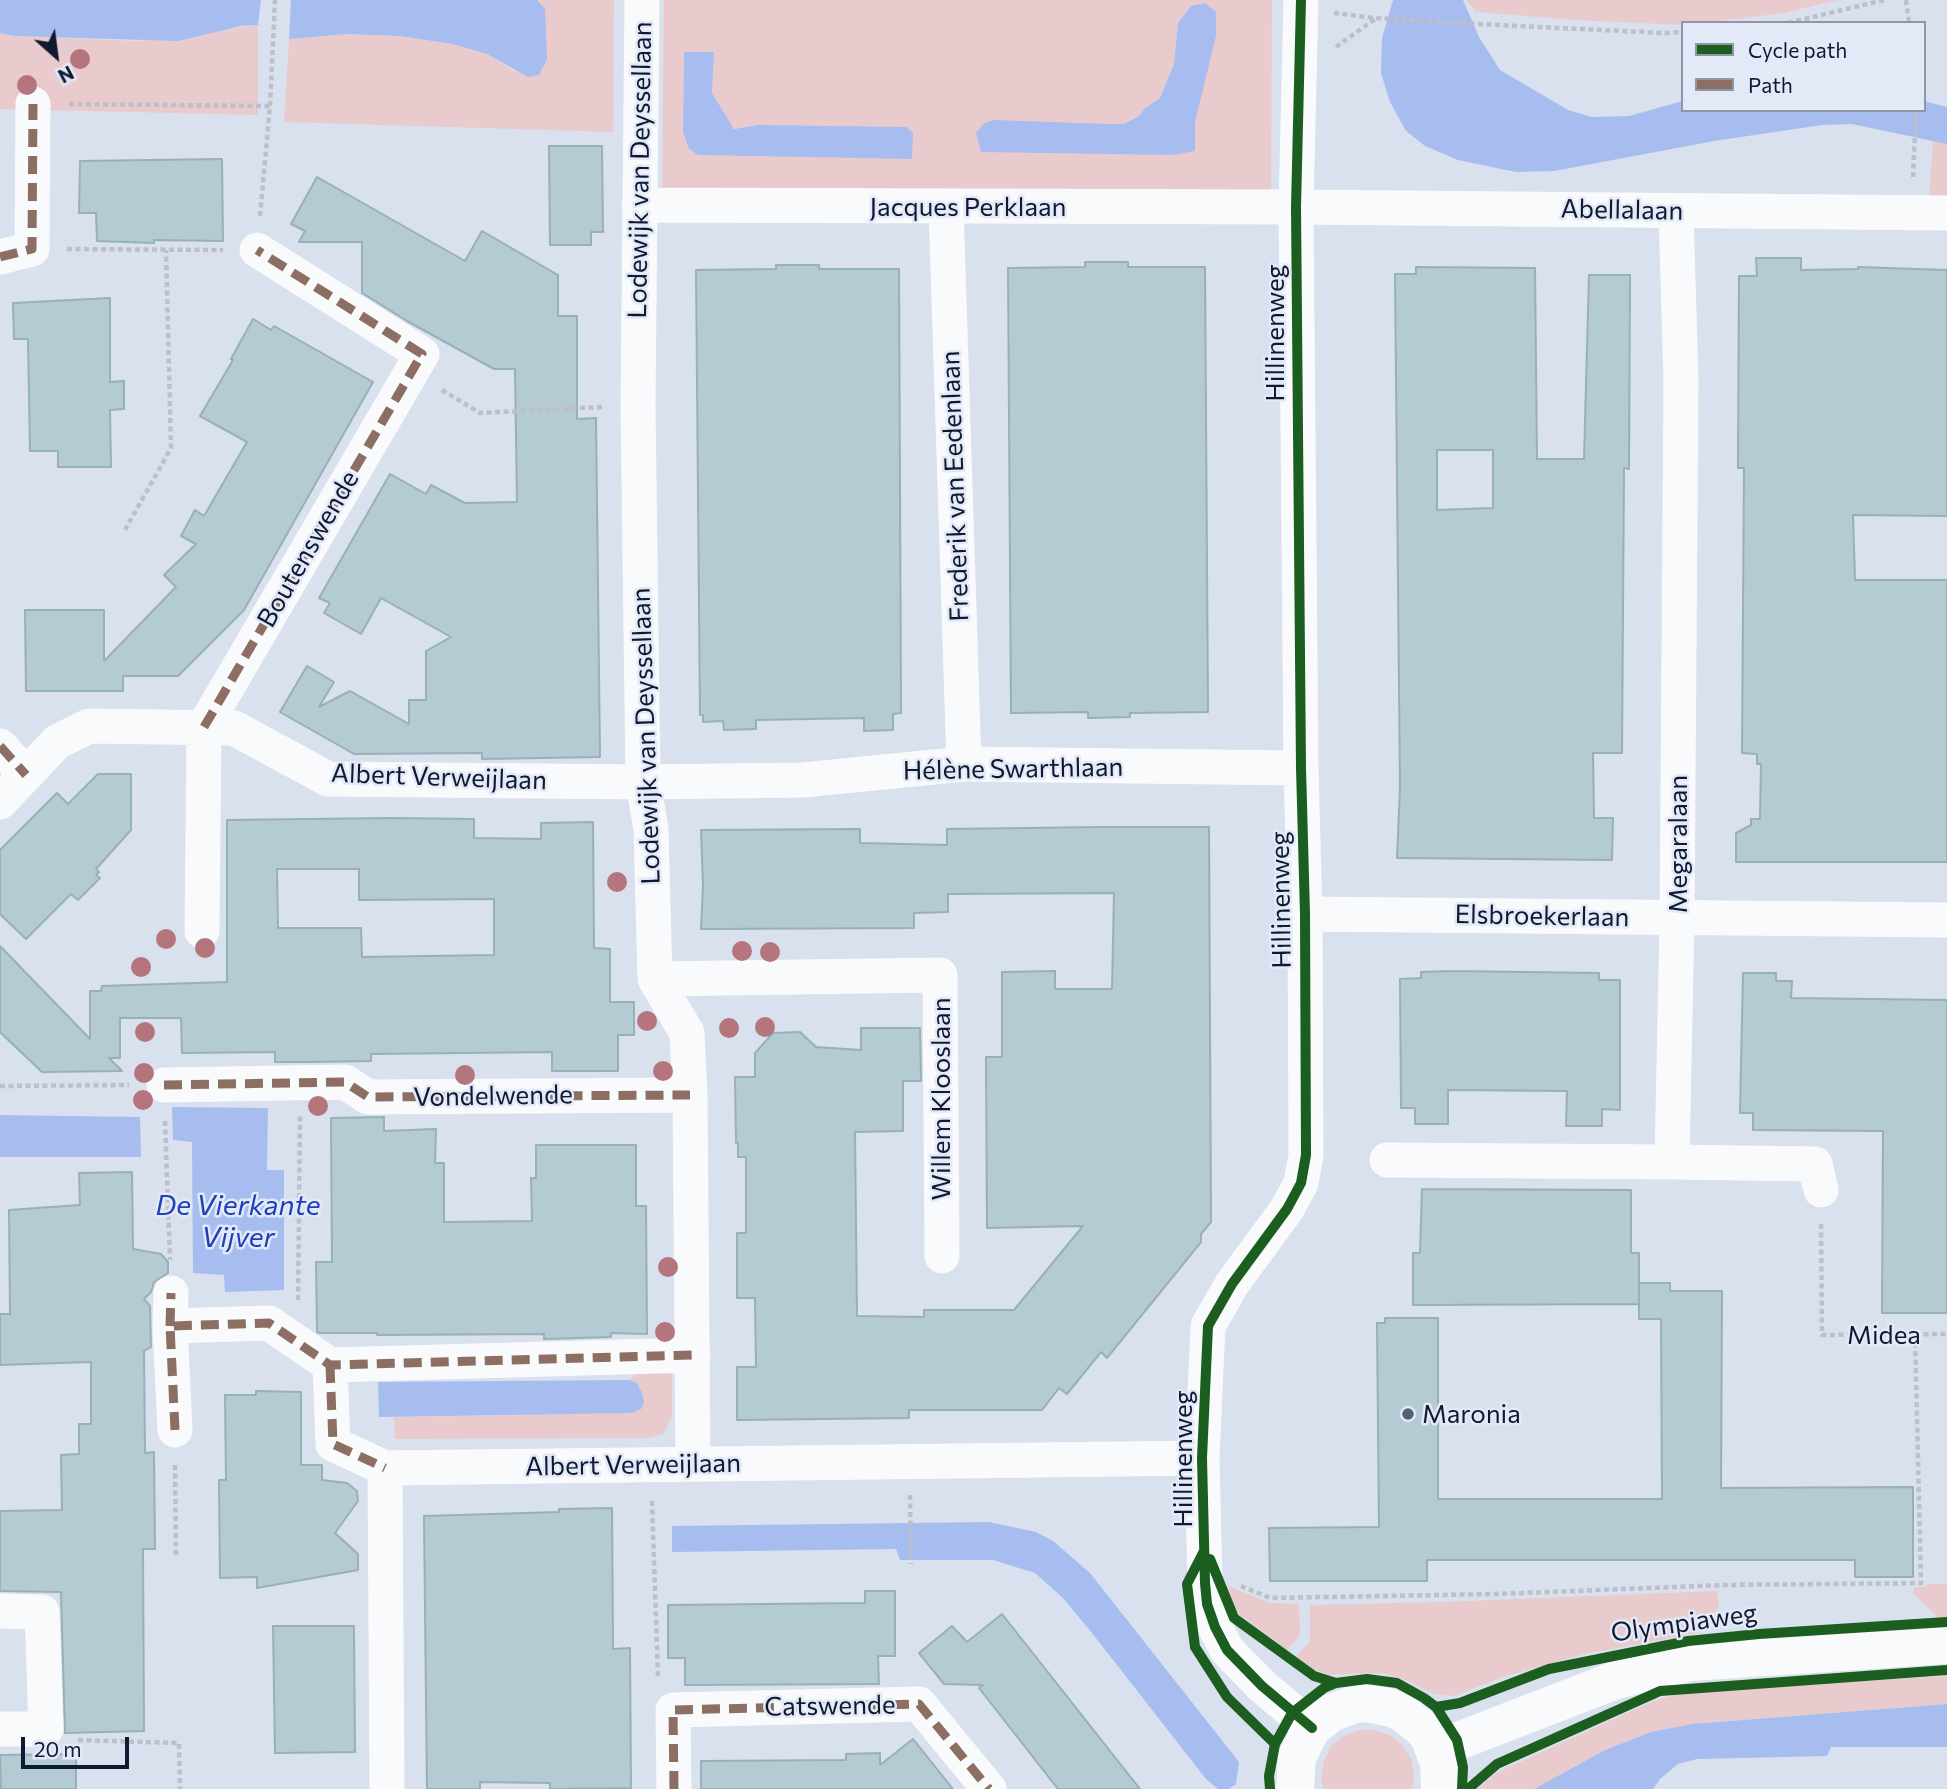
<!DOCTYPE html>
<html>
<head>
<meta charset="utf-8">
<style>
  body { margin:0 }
  #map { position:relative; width:1947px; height:1789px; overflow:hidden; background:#d9e0ee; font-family:Commissioner,sans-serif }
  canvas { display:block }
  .legend { position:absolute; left:1681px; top:21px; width:245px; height:91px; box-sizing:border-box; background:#e3e9f7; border:2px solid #8e96a8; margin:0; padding:9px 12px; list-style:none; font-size:21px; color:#0f1931 }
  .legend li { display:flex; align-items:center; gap:14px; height:35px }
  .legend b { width:35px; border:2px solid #8e96a8 }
  .north { position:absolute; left:21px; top:21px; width:70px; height:70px; -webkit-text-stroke:5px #e3e9f7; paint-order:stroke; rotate:152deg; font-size:19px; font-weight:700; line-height:28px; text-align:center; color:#0f1931 }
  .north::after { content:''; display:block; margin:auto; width:24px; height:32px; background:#0f1931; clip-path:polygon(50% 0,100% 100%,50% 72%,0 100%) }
  .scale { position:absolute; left:21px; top:1737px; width:108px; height:32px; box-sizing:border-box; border:4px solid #0f1931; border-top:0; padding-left:9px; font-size:21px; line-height:24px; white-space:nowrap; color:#0f1931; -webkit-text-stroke:5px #e3e9f7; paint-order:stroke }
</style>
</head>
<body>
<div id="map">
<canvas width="1947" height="1789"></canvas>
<ul class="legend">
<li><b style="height:9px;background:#1b5e20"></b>Cycle path</li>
<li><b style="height:9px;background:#8d6e63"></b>Path</li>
</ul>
<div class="north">N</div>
<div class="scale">20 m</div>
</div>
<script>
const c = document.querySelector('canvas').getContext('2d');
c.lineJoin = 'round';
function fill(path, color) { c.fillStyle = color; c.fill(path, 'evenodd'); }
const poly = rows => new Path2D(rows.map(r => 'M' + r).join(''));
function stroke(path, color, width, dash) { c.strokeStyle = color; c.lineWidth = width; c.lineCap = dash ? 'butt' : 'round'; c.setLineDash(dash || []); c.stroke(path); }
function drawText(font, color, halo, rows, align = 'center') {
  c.font = font + ' Commissioner,sans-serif'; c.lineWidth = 5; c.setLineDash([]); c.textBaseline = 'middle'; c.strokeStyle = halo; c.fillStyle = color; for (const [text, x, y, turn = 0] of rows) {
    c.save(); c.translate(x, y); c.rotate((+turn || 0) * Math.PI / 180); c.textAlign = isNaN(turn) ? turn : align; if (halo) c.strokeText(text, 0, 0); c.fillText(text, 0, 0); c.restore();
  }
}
fill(poly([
  [537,0,614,0,613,132,284,122,289,39,346,34,400,36,452,44,487,54,516,72,539,1],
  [664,0,1272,0,1271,196,662,193],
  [1178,23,1195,122,1195,151,1108,124,1124,124,1139,116,1145,108,1160,98,1174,64],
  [684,52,714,52,712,92,720,108,734,129,759,125,698,155,683,132],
  [1466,0,1838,0,1784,13,1705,23,1683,23,1683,25,1575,20,1476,12],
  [258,25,258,115,0,109,0,33,14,36,138,41],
  [1933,141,1947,144,1947,200,1929,199],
  [644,1365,672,1366,672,1415,664,1434,647,1438,395,1439,394,1417,531,1415,637,1383,629,1380],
  [1929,1584,1947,1584,1947,1617,1936,1618,1935,1614,1914,1594,1914,1587,1924,1587],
  [1228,1586,1270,1603,1299,1604,1300,1636,1287,1650,1239,1614,1231,1601],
  [1717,1591,1719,1608,1698,1629,1698,1633,1585,1654,1506,1676,1454,1696,1434,1694,1403,1679,1385,1674,1368,1673,1330,1675,1313,1669,1296,1657,1310,1641,1310,1605,1442,1602],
  [1947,1676,1947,1704,1692,1724,1651,1732,1605,1750,1534,1789,1478,1789,1496,1773,1653,1701,1675,1695,1700,1691],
  [1359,1730,1375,1730,1390,1735,1403,1746,1411,1759,1414,1775,1412,1789,1323,1789,1321,1777,1324,1761,1331,1746,1344,1736]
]), '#eacbcd');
fill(poly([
  [0,0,261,0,258,25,241,26,178,41,14,36,0,33],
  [291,0,537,0,545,9,547,59,539,75,528,77,487,54,452,44,400,36,346,34,289,39],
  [1393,0,1463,0,1479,37,1500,70,1568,110,1592,117,1629,116,1683,101,1683,110,1924,110,1924,101,1947,107,1947,144,1852,124,1822,125,1714,141,1554,171,1516,172,1458,160,1425,146,1406,131,1390,102,1381,73,1382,38],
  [1205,3,1216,12,1216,36,1195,122,1195,151,1172,155,981,152,976,133,983,124,993,120,1108,124,1124,124,1139,116,1145,108,1160,98,1174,64,1178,23,1191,6],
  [684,52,714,52,712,93,734,129,759,125,906,127,913,133,912,159,698,155,689,149,683,132],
  [172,1107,268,1108,267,1170,284,1170,284,1290,225,1292,224,1275,193,1273,192,1142,173,1140],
  [0,1115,140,1117,141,1157,0,1157],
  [629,1380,637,1383,642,1393,644,1403,641,1409,633,1413,379,1417,378,1382],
  [989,1522,1036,1532,1053,1541,1090,1573,1239,1762,1236,1784,1229,1789,1218,1789,1206,1779,1092,1633,1063,1598,1035,1573,993,1560,900,1560,896,1549,672,1552,672,1526],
  [1947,1704,1947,1747,1831,1747,1827,1756,1697,1759,1678,1764,1660,1779,1653,1789,1534,1789,1605,1750,1651,1732,1692,1724]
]), '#a7bdef');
const building = poly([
  [549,146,602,146,603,232,591,232,591,245,550,245,549,146],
  [222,159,223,241,154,240,154,243,97,241,96,213,79,213,80,161,222,159],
  [317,177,465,261,482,231,558,275,558,316,577,316,577,419,596,418,600,757,482,759,482,753,354,754,280,712,307,666,334,682,319,707,350,691,409,724,409,700,426,700,426,651,451,637,381,598,361,634,324,613,330,603,319,598,390,474,426,494,431,485,465,503,517,502,515,369,494,369,407,321,362,293,362,242,299,242,305,231,291,224,317,177],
  [1756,258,1801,258,1801,270,1858,269,1858,267,1947,270,1947,516,1853,515,1855,580,1947,580,1947,862,1736,862,1736,833,1751,825,1751,819,1760,819,1761,764,1757,764,1757,754,1742,753,1744,468,1738,468,1739,276,1757,276,1756,258],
  [1085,262,1128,262,1128,267,1205,267,1208,712,1130,713,1130,717,1088,718,1088,712,1011,713,1008,268,1085,267,1085,262],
  [776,265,819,265,819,269,899,269,901,713,893,714,893,730,864,731,864,718,756,720,756,729,724,730,723,721,703,722,703,715,700,715,696,270,776,269,776,265],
  [1416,267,1535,268,1537,459,1584,459,1589,275,1630,275,1629,469,1624,468,1622,753,1593,753,1594,818,1613,818,1612,860,1397,858,1400,787,1395,274,1416,274,1416,267],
  [1437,450,1493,450,1493,508,1437,510,1437,450],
  [110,298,110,382,124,381,124,409,110,410,111,467,58,467,58,451,30,451,28,339,14,339,13,303,110,298],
  [253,319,271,330,274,326,373,382,244,610,178,676,123,676,123,691,26,691,25,610,104,610,104,661,176,587,164,575,196,544,181,536,195,510,204,516,247,442,200,416,233,360,231,359,253,319],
  [98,774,131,774,131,830,96,869,99,872,96,875,100,878,78,900,71,894,26,939,0,914,0,850,57,793,68,804,98,774],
  [391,818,474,819,474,838,541,839,541,823,593,822,594,948,610,949,610,1002,634,1002,634,1035,618,1035,618,1071,552,1071,552,1052,371,1054,371,1061,309,1062,275,1062,275,1052,182,1053,181,1018,120,1018,120,1058,109,1058,122,1071,42,1072,0,1032,0,946,90,1039,90,991,101,991,102,986,227,982,227,820,391,818],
  [277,869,359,869,359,900,494,899,494,955,362,957,361,928,278,928,277,869],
  [1104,827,1209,827,1211,1222,1201,1234,1201,1242,1107,1358,1101,1352,1067,1394,1059,1388,1042,1410,909,1410,909,1418,737,1420,737,1367,756,1367,755,1298,737,1298,737,1233,746,1233,746,1157,738,1157,738,1143,736,1143,735,1077,755,1077,755,1053,773,1033,800,1032,816,1047,861,1050,861,1028,920,1028,921,1081,903,1081,903,1131,855,1132,857,1316,924,1317,924,1310,1014,1310,1083,1226,987,1228,986,1057,1002,1057,1002,972,1055,971,1055,989,1112,989,1114,893,948,894,948,912,914,913,914,928,701,929,703,885,701,830,860,829,860,843,947,845,947,829,1104,827],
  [1450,971,1599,973,1599,980,1620,980,1620,1110,1602,1109,1602,1126,1566,1126,1567,1091,1448,1090,1448,1124,1415,1124,1415,1108,1401,1108,1400,979,1421,978,1421,972,1450,971],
  [1743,973,1776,973,1776,981,1792,981,1791,998,1947,1000,1947,1313,1882,1313,1883,1131,1753,1130,1753,1113,1740,1113,1743,973],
  [384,1117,384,1131,436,1129,435,1163,444,1163,444,1222,532,1221,531,1178,536,1178,536,1145,636,1145,636,1206,646,1206,647,1334,611,1333,611,1337,544,1339,544,1334,377,1335,377,1333,320,1333,317,1332,316,1262,332,1262,331,1118,384,1117],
  [132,1172,133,1249,161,1254,168,1262,168,1273,154,1282,151,1292,144,1299,150,1306,151,1347,144,1351,145,1453,154,1452,155,1549,143,1549,144,1731,65,1733,61,1592,0,1591,0,1511,62,1510,61,1455,79,1454,79,1424,91,1424,91,1362,0,1365,0,1314,10,1314,9,1210,80,1205,79,1173,132,1172],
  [1422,1189,1631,1190,1631,1253,1639,1253,1639,1304,1413,1305,1413,1253,1420,1253,1422,1189],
  [1639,1283,1670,1283,1670,1291,1722,1291,1721,1488,1913,1487,1913,1577,1855,1577,1855,1560,1427,1560,1427,1581,1270,1581,1269,1528,1379,1527,1377,1323,1385,1323,1385,1318,1438,1318,1438,1499,1662,1499,1661,1319,1639,1319,1639,1283],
  [256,1391,301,1392,301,1465,322,1465,322,1480,347,1483,357,1491,358,1501,335,1533,358,1554,358,1570,257,1588,257,1577,220,1578,219,1480,226,1480,225,1395,256,1395,256,1391],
  [612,1508,613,1649,630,1648,631,1788,550,1789,550,1783,480,1782,480,1789,427,1789,424,1516,559,1512,559,1509,612,1508],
  [865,1591,895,1591,895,1656,878,1656,879,1684,685,1685,685,1658,668,1658,668,1605,865,1603,865,1591],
  [1002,1614,1140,1789,1058,1789,979,1688,983,1685,944,1684,919,1653,952,1626,967,1642,1002,1614],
  [273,1626,354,1626,355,1752,275,1753,273,1626],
  [913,1739,953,1789,701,1789,701,1761,846,1760,846,1754,880,1753,880,1765,913,1739],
  [76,1754,76,1789,1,1789,0,1755,76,1754]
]);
fill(building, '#b4cbd4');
stroke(building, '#98b0b8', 2);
stroke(poly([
  [1906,0,1909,23],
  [1334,13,1375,18,1498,25,1663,33,1683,32],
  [1788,23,1884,0],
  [1336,47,1375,19],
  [69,104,270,106],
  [1913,177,1916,110],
  [260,216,270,106,275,0],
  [67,249,223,250],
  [442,390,480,413,602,407],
  [125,530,171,448,166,250],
  [0,1086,129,1085],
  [165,1121,170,1260],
  [1821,1224,1822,1335,1947,1334],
  [298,1300,300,1116],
  [175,1465,176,1555],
  [910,1495,911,1564],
  [652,1501,658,1677],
  [1241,1586,1270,1598,1497,1594,1725,1585,1921,1583,1915,1335],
  [78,1740,179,1743,180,1789]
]), '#bcc0c8', 4.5, [5, 3.5]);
stroke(poly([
  [642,0,638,406,643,782,651,829,655,979,687,1033,690,1095,693,1464],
  [1301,0,1296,207,1301,768,1305,914,1306,1155,1301,1183,1287,1209,1232,1284,1208,1326,1202,1458,1205,1583,1207,1604,1215,1627,1227,1650,1262,1686,1312,1728],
  [639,205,1296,207,1947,213],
  [946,207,964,764],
  [1676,211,1681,382,1677,918,1672,1162,1815,1164,1821,1190],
  [0,257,32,249,33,104],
  [0,746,26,775],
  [0,802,57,742,89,726,234,728,328,779,643,782,803,780,964,764,1301,768],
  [1305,914,1947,920],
  [202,931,204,727,422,354,257,250],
  [655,979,940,975,942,1256],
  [164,1085,345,1082,368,1097,690,1095],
  [1387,1160,1672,1162],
  [170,1326,171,1293],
  [330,1365,333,1444,385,1468],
  [175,1430,170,1326,269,1323,330,1365,693,1355],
  [0,1611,42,1612,46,1729,0,1729],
  [387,1789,385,1468,1202,1458],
  [674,1789,673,1710,919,1704,989,1789]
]), '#f9fafc', 35);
stroke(poly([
  [1435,1750,1616,1680,1691,1662,1947,1645],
  [1295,1789,1297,1757,1312,1728,1331,1713,1355,1704,1367,1703,1392,1708,1403,1713,1423,1729,1430,1739,1439,1763,1440,1789]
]), '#f9fafc', 38);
stroke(poly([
  [0,257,32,249,33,104],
  [204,727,422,354,257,250],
  [0,746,26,775],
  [164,1085,345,1082,368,1097,690,1095],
  [170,1326,171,1293],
  [330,1365,333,1444,385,1468],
  [175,1430,170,1326,269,1323,330,1365,693,1355],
  [674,1789,673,1710,919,1704,989,1789]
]), '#8d6e63', 9, [18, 9]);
stroke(poly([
  [1301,0,1296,207,1301,768,1305,914,1306,1155,1301,1183,1287,1209,1232,1284,1208,1326,1202,1458,1205,1583,1207,1604,1215,1627,1227,1650,1262,1686,1312,1728],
  [1204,1551,1187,1584,1195,1647,1227,1697,1275,1744],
  [1210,1559,1234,1618,1314,1676,1336,1683],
  [1436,1707,1460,1703,1549,1669,1688,1641,1759,1634,1947,1622],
  [1270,1789,1269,1776,1275,1744,1292,1713,1324,1688,1336,1683,1367,1679,1397,1683,1424,1698,1436,1707,1457,1740,1463,1767,1462,1789],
  [1468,1789,1497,1764,1660,1691,1947,1670]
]), '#1b5e20', 10);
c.fillStyle = '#b5757d';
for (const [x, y] of [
  [80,59],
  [27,85],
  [617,882],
  [166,939],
  [205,948],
  [742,951],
  [770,952],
  [141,967],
  [647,1021],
  [765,1027],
  [729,1028],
  [145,1032],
  [663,1071],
  [144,1073],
  [465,1075],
  [143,1100],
  [318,1106],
  [668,1267],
  [665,1332]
]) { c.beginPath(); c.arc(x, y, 10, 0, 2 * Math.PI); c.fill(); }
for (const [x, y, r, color] of [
  [1408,1414,7,"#565f73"]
]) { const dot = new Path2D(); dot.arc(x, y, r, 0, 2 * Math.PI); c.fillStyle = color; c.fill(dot); stroke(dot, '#e3e9f7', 2.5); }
drawText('26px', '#0f1931', '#e3e9f7', [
  ["Lodewijk van Deyssellaan",640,170,-89],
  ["Jacques Perklaan",968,207],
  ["Abellalaan",1622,210,1],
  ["Hillinenweg",1275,333,-90],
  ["Frederik van Eedenlaan",955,486,-92],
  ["Boutenswende",308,549,-60],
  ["Lodewijk van Deyssellaan",646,736,-92],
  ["Hélène Swarthlaan",1013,769,-1],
  ["Albert Verweijlaan",439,777,2],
  ["Megaralaan",1678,844,-90],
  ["Hillinenweg",1281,900,-91],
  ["Elsbroekerlaan",1542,916,1],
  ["Vondelwende",493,1096,-1],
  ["Willem Klooslaan",941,1099,-90],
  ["Midea",1884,1335],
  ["Hillinenweg",1183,1459,-90],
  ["Albert Verweijlaan",633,1465,-1],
  ["Olympiaweg",1684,1623,-8],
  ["Catswende",830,1706,-1]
]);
drawText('26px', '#0f1931', '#e3e9f7', [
  ["Maronia",1422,1414]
], 'left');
drawText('italic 28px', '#1e40bb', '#e3e9f7', [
  ["De Vierkante",238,1206],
  ["Vijver",238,1238]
]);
</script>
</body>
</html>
